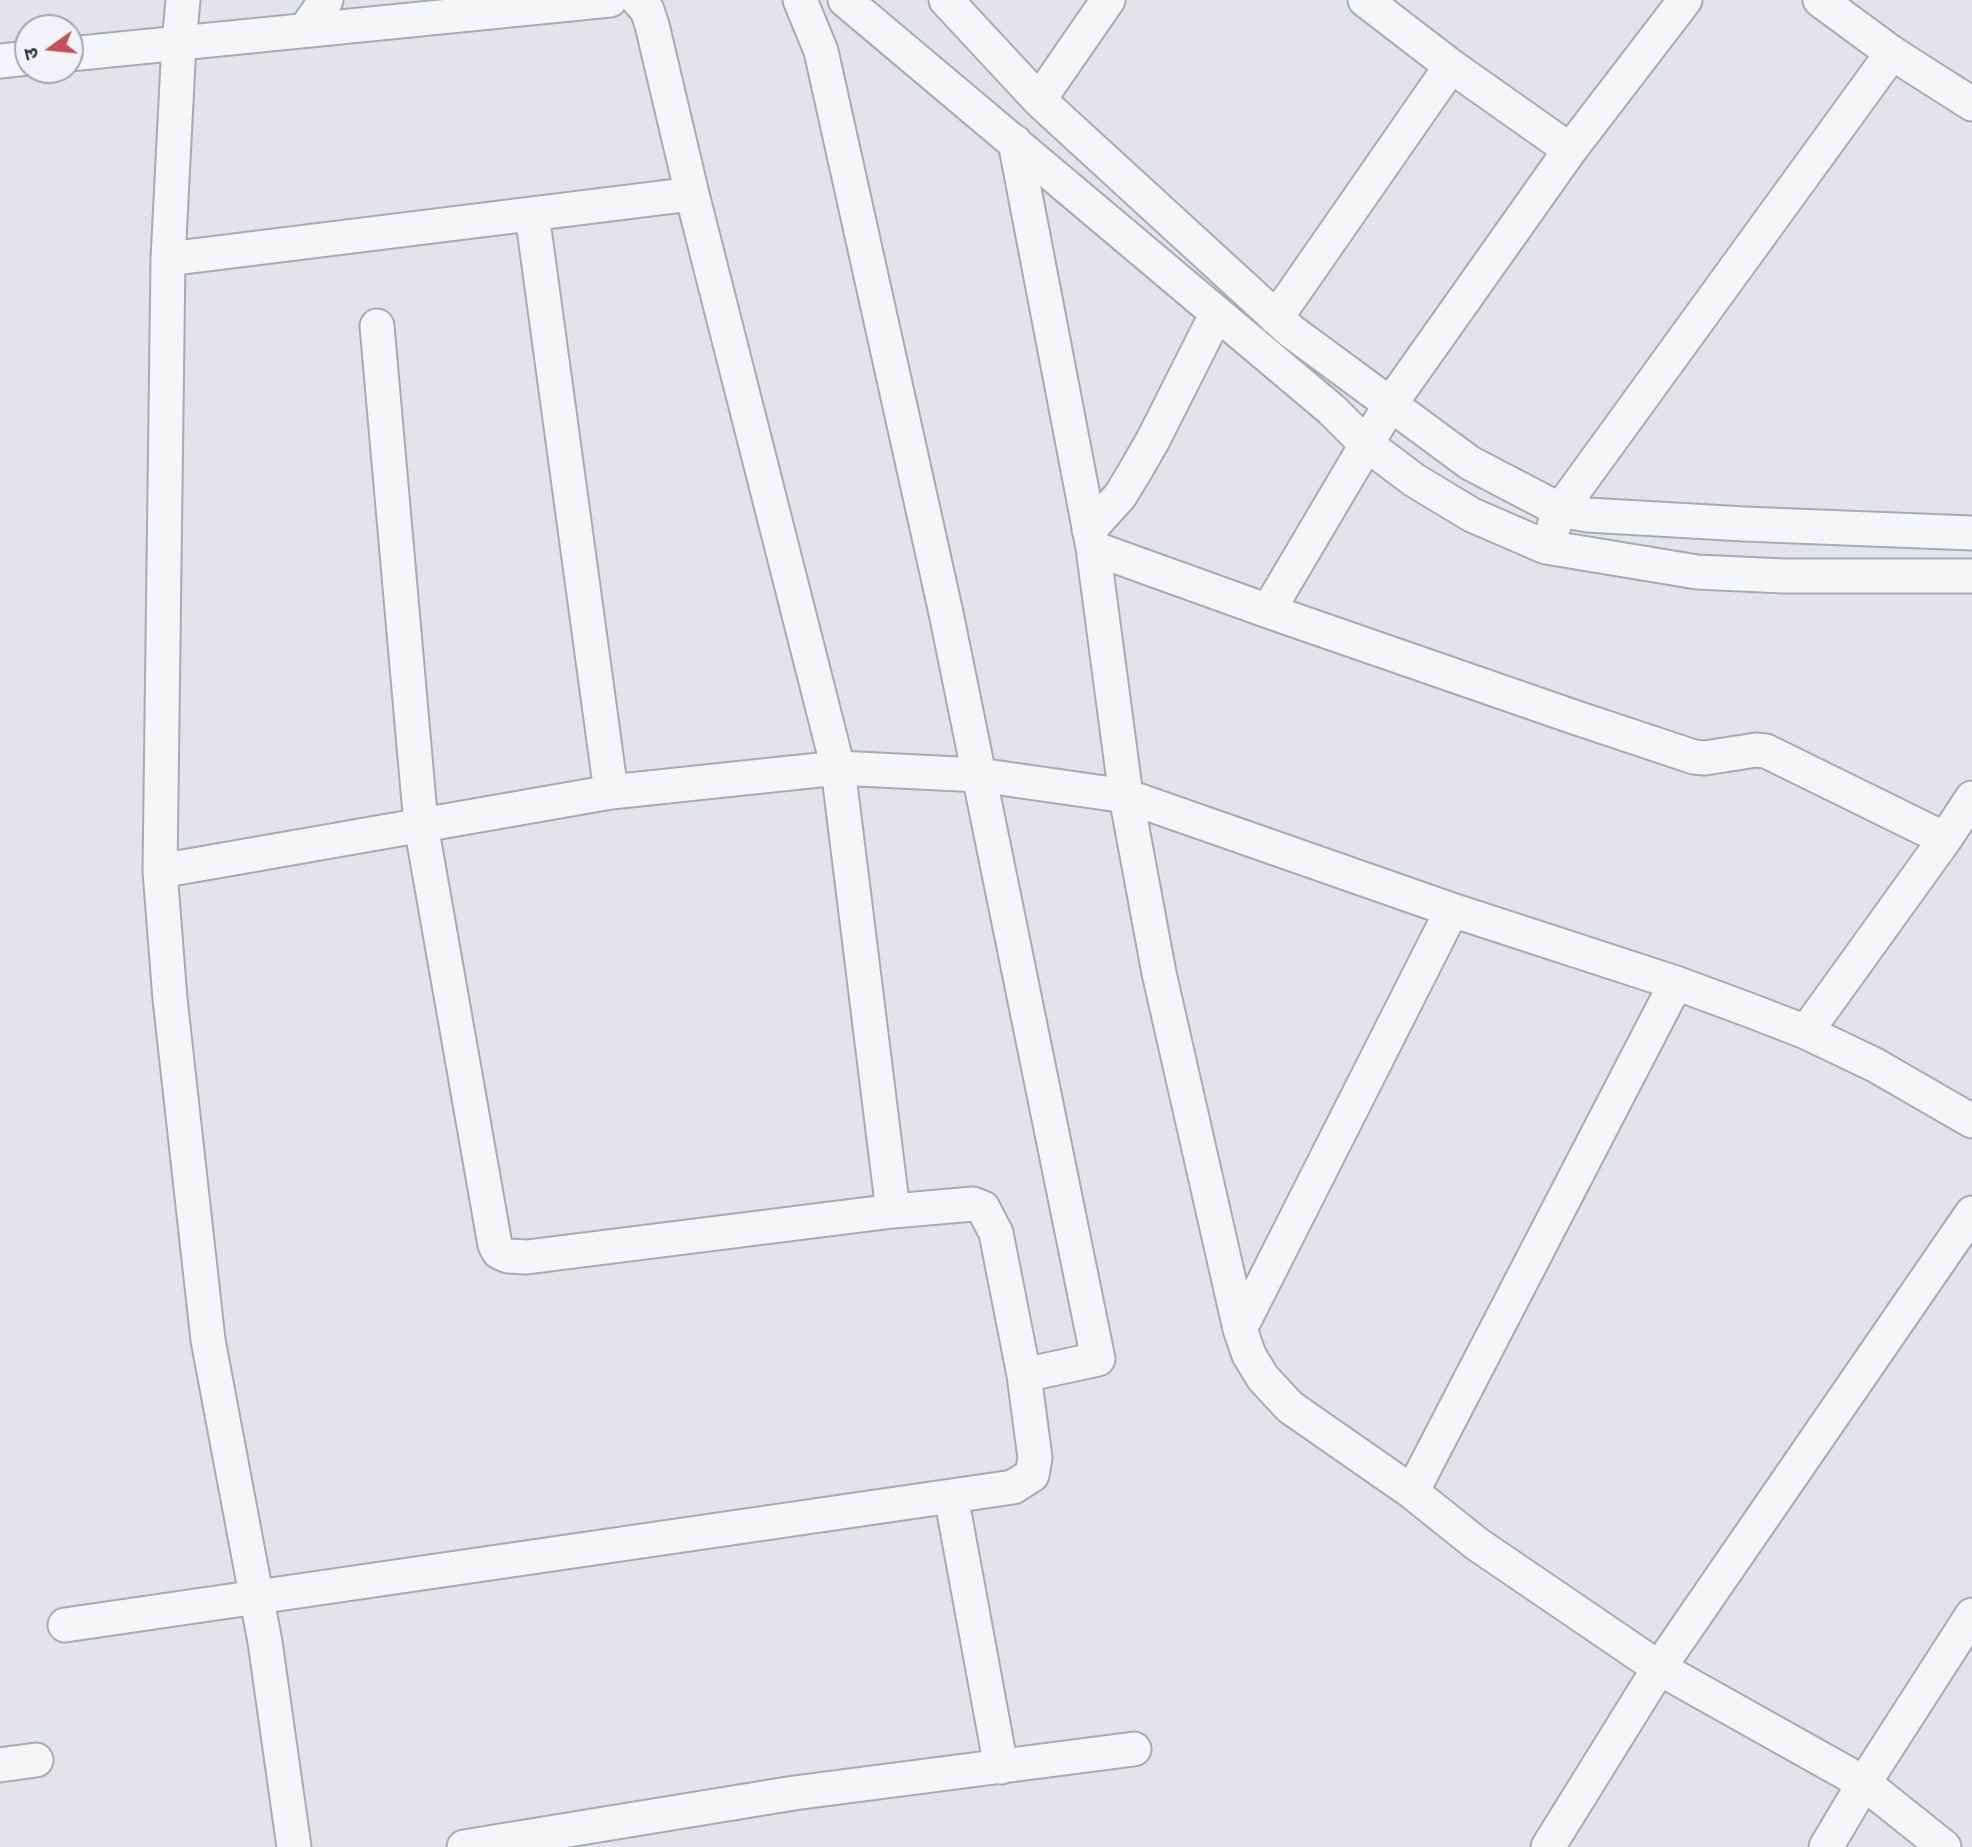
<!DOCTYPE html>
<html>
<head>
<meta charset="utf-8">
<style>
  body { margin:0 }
  #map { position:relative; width:1972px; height:1847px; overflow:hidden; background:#e2e4e9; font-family:"DejaVu Sans","Noto Sans Devanagari",sans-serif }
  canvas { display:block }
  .north { position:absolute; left:14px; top:14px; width:70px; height:70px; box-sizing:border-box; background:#f2f3f7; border:2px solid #a2a6ae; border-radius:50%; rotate:255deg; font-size:19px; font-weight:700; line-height:28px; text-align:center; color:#2b3240 }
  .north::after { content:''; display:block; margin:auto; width:24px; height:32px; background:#c5505a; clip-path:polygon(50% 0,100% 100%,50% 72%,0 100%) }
</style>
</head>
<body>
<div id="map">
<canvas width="1972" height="1847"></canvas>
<div class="north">उ</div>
</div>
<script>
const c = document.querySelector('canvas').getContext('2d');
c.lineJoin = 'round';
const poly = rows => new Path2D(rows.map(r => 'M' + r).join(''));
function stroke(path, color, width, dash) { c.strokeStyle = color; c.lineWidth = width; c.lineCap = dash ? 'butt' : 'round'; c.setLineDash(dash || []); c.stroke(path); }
const minor = poly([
  [183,0,179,43,168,259,160,871,170,999,208,1340,265,1642,294,1847],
  [638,0,647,10,652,25,692,194,838,768,979,775,1126,796,1452,910,1676,983,1749,1010,1806,1032,1875,1065,1972,1121],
  [845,0,1332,410,1365,443,1414,480,1472,515,1546,547,1697,572,1784,576,1972,576],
  [946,0,1039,100,1291,331,1470,463,1560,510,1588,515,1744,524,1972,533],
  [1365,0,1451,66,1570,150],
  [1820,0,1892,53,1972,104],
  [305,30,326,0],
  [70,54,610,0],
  [0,61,28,58],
  [1039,100,1108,0],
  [1015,142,1093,548,1126,796,1159,973,1240,1329,1249,1355,1263,1378,1290,1407,1412,1492,1477,1544,1659,1668,1864,1783,1944,1847],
  [532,214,611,792],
  [168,259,692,194],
  [1276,318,1451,66],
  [377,326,421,825,495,1245,499,1252,508,1256,527,1257,893,1211,973,1204,983,1208,996,1233,1024,1375],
  [1554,526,1560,510,1892,53],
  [1089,530,1120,496,1134,473,1153,440,1217,313],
  [1093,548,1268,611,1574,717,1694,757,1705,758,1756,750,1766,751,1945,839],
  [1268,611,1391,403,1570,150,1685,0],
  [160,871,611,792,838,768,893,1211],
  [1806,1032,1945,839,1972,798],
  [1240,1329,1452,910],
  [1412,1492,1676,983],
  [951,1496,1001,1767],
  [65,1625,1013,1487,1032,1475,1035,1458,1024,1375,1098,1359,946,613,821,51,800,0],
  [0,1765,36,1760],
  [464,1847,794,1793,1134,1749],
  [1548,1847,1659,1668,1972,1213],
  [1826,1847,1864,1783,1972,1615]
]);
stroke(minor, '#a7abb3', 37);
stroke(minor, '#f5f6f8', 33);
</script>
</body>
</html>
